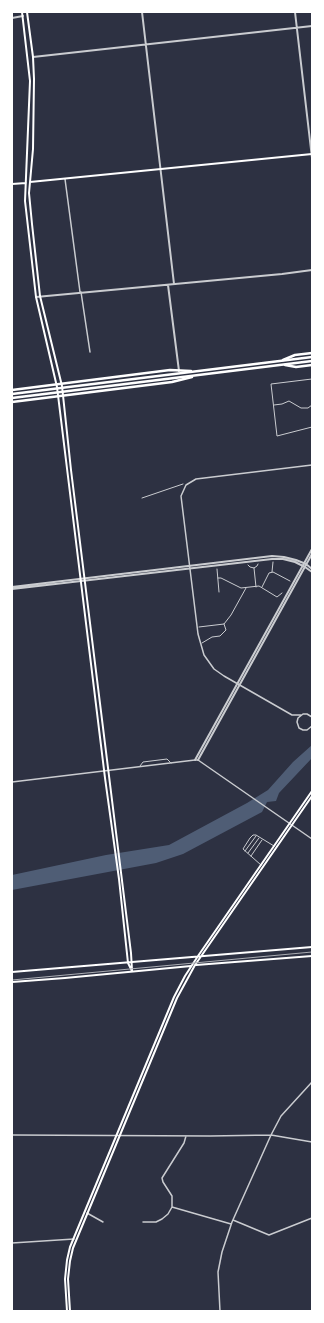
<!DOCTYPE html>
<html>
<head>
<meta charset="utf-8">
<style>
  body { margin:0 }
  #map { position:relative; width:324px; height:1323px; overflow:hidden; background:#2d3142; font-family:"Fira Sans",sans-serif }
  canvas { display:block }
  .frame { position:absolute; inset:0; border:13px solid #fff; pointer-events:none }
</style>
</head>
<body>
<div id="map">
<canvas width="324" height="1323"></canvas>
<div class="frame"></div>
</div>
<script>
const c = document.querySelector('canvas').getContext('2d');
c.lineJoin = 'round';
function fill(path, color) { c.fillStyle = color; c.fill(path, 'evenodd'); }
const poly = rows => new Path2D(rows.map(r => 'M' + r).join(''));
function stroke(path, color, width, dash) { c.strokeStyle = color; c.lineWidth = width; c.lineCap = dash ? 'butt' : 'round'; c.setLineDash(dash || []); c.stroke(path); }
fill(poly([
  [312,745,312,758,279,793,276,801,267,802,262,812,183,854,156,863,12,890,12,875,106,855,169,845,247,803,268,790,293,762]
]), '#4f5d75');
stroke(poly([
  [312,379,271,384,277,436,312,427],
  [274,405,282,404,289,401,301,408,308,408,312,405],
  [140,766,143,762,167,759,171,763],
  [245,851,256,836],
  [248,853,259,838],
  [251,856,262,840],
  [261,865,243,849,250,838,253,835,256,835,274,846]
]), '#caccd0', 1);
stroke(poly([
  [142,498,183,484],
  [248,565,250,567,254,568,257,566,258,564],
  [254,568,256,587],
  [217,569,219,592],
  [272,572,273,562],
  [218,578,221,578,241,588,259,586,277,597,282,593],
  [262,587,269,573,273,572,290,581],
  [199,627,224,624,231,615,246,588],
  [202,643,212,637,220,636,226,630,224,624]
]), '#caccd0', 1);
stroke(poly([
  [65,179,80,292],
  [81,292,90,352],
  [301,715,292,715,224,676,214,669,204,655,198,634,181,496,186,485,196,479,312,465],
  [312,717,307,714,303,714,298,718,297,722,299,728,303,730,307,730,312,726],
  [12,782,195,760,198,760,312,839],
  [12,1135,210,1136,271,1135,312,1142],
  [172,1207,231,1224],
  [87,1213,103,1222],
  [233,1220,269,1235,312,1218],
  [143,1222,156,1222,162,1219,168,1214,172,1207,172,1196,163,1182,162,1178,184,1143,186,1136],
  [12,1243,74,1239],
  [220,1311,218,1272,222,1252,232,1222,271,1135,281,1116,312,1082]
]), '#caccd0', 1.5);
stroke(poly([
  [142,12,174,284],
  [295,12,312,158],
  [12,18,23,16],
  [33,57,312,26],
  [168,285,179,371],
  [36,297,282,274,312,270],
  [12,587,272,556,284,557,296,560,306,564,312,569],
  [12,589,272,559,283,559,295,562,305,567,312,572],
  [195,760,312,549],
  [198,760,312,554]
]), '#caccd0', 2);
stroke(poly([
  [22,12,30,81,25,201,36,297,57,387,105,778,119,879,128,963,132,971],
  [27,12,33,57,34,79,33,149,29,193,32,224,40,296,62,386,71,470,131,953,132,970],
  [30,182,312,154],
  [12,184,26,183],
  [196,965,312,956],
  [12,972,312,947],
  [12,982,65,978,191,966],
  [67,1311,65,1279,67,1260,70,1247,174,997,185,976,198,956,312,791],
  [70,1311,68,1279,70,1261,73,1248,177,998,195,965,312,796]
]), '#fff', 2);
stroke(poly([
  [283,360,295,355,312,353],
  [285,365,296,367,312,365],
  [12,390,170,370,191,371],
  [12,402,172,382,192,377]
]), '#fff', 2.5);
stroke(poly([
  [12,394,312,357],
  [12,398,312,361]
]), '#fff', 2.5);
stroke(poly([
  [12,980,312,952]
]), '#abadb3', 1);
</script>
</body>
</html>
